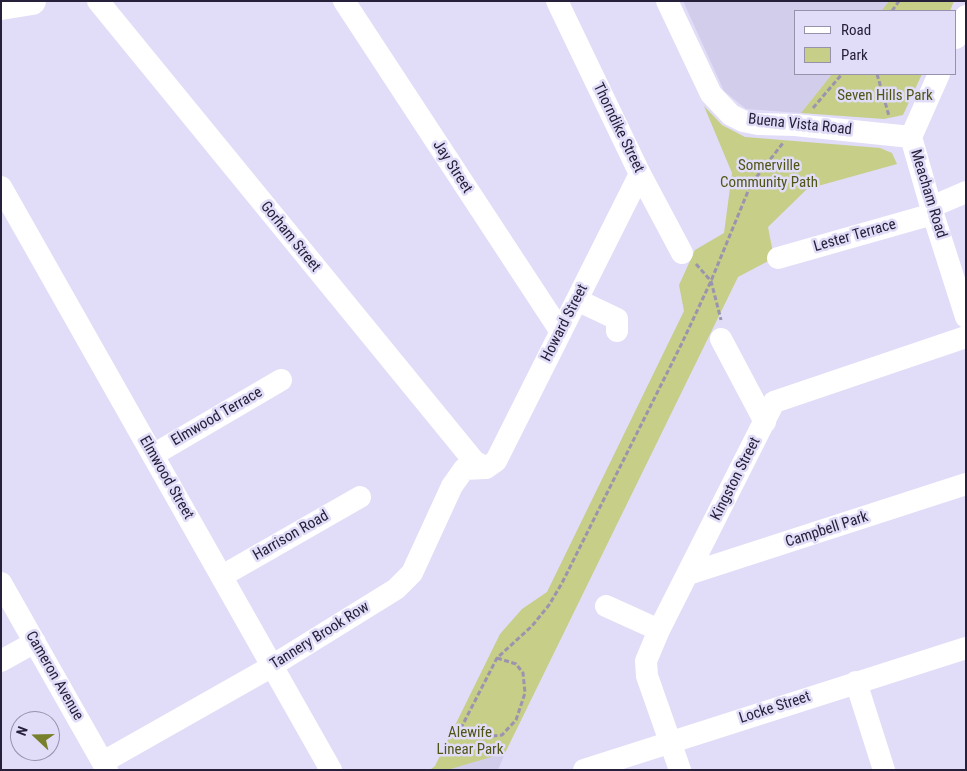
<!DOCTYPE html>
<html>
<head>
<meta charset="utf-8">
<style>
  body { margin:0 }
  #map { position:relative; width:967px; height:771px; overflow:hidden; background:#e1dcf8; font-family:"Roboto Condensed",sans-serif }
  canvas { display:block }
  .frame { position:absolute; inset:0; border:2px solid #27203a; pointer-events:none }
  .legend { position:absolute; left:794px; top:10px; width:162px; height:65px; box-sizing:border-box; background:#e1dcf8; border:1px solid #9791ac; margin:0; padding:6px 9px; list-style:none; font-size:15px; color:#27203a }
  .legend li { display:flex; align-items:center; gap:10px; height:25px }
  .legend b { width:25px; border:1px solid #9791ac }
  .north { position:absolute; left:10px; top:711px; width:50px; height:50px; box-sizing:border-box; background:#e1dcf8; border:1px solid #9791ac; border-radius:50%; rotate:291deg; font-size:14px; font-weight:700; line-height:20px; text-align:center; color:#27203a }
  .north::after { content:''; display:block; margin:auto; width:18px; height:22px; background:#79802b; clip-path:polygon(50% 0,100% 100%,50% 72%,0 100%) }
</style>
</head>
<body>
<div id="map">
<canvas width="967" height="771"></canvas>
<div class="frame"></div>
<ul class="legend">
<li><b style="height:6px;background:#fff"></b>Road</li>
<li><b style="height:14px;background:#c6ce87"></b>Park</li>
</ul>
<div class="north">N</div>
</div>
<script>
const c = document.querySelector('canvas').getContext('2d');
c.lineJoin = 'round';
function fill(path, color) { c.fillStyle = color; c.fill(path, 'evenodd'); }
const poly = rows => new Path2D(rows.map(r => 'M' + r).join(''));
function stroke(path, color, width, dash) { c.strokeStyle = color; c.lineWidth = width; c.lineCap = dash ? 'butt' : 'round'; c.setLineDash(dash || []); c.stroke(path); }
function drawText(font, color, halo, rows, align = 'center') {
  c.font = font + ' "Roboto Condensed",sans-serif'; c.lineWidth = 5; c.setLineDash([]); c.textBaseline = 'middle'; c.strokeStyle = halo; c.fillStyle = color; for (const [text, x, y, turn = 0] of rows) {
    c.save(); c.translate(x, y); c.rotate((+turn || 0) * Math.PI / 180); c.textAlign = isNaN(turn) ? turn : align; if (halo) c.strokeText(text, 0, 0); c.fillText(text, 0, 0); c.restore();
  }
}
fill(poly([
  [683,1,889,1,881,11,796,11,796,74,832,74,801,113,746,109,724,91],
  [505,753,498,770,447,770,448,769]
]), '#d3cdec');
fill(poly([
  [889,1,954,1,950,11,881,11],
  [832,74,922,74,903,115,884,119,801,113],
  [704,106,722,125,745,137,880,148,892,153,897,164,807,189,768,227,774,258,738,277,505,753,447,770,430,770,435,766,500,634,522,609,547,592,684,311,679,285,695,250,724,233,732,173]
]), '#c6ce87');
stroke(poly([
  [892,11,899,1],
  [877,74,889,116],
  [813,108,842,74],
  [696,264,711,281,721,320],
  [497,658,516,664,523,673,525,693,516,720,502,735,484,737,461,728,497,658,532,626,549,605,562,583,682,343,711,281,751,184,783,143]
]), '#9a94af', 3, [5, 2.5]);
stroke(poly([
  [98,1,474,461,486,468],
  [344,1,561,332],
  [557,1,640,174,682,253],
  [667,1,711,94,731,115,743,121,758,124,795,125,911,137],
  [956,38,966,16],
  [939,74,911,137,933,214,966,317],
  [1,187,331,770],
  [931,207,966,192],
  [778,258,933,214],
  [577,300,617,319,617,331],
  [721,339,765,422],
  [153,455,281,380],
  [486,468,496,461,640,174],
  [688,574,966,484],
  [222,576,360,497],
  [1,583,107,770],
  [606,606,659,630],
  [1,661,35,642],
  [856,682,884,770],
  [103,762,262,672,396,589,412,573,452,486,464,469,486,468],
  [584,770,966,648],
  [680,770,647,676,646,661,659,630,774,402,966,337]
]), '#fff', 22);
stroke(poly([
  [1,6,32,1]
]), '#fff', 28);
drawText('15px', '#505515', '#e1dcf8', [
  ["Seven Hills Park",885,96],
  ["Somerville",769,166],
  ["Community Path",769,183],
  ["Alewife",470,733],
  ["Linear Park",470,750]
]);
drawText('15px', '#27203a', '#e1dcf8', [
  ["Buena Vista Road",800,125,6],
  ["Thorndike Street",618,128,64],
  ["Jay Street",452,167,57],
  ["Meacham Road",928,194,73],
  ["Lester Terrace",855,236,-16],
  ["Gorham Street",290,237,51],
  ["Howard Street",565,323,-63],
  ["Elmwood Terrace",217,417,-30],
  ["Elmwood Street",166,478,60],
  ["Kingston Street",736,479,-63],
  ["Campbell Park",827,530,-18],
  ["Harrison Road",291,536,-30],
  ["Tannery Brook Row",320,636,-32],
  ["Cameron Avenue",54,676,60],
  ["Locke Street",775,708,-18]
]);
</script>
</body>
</html>
